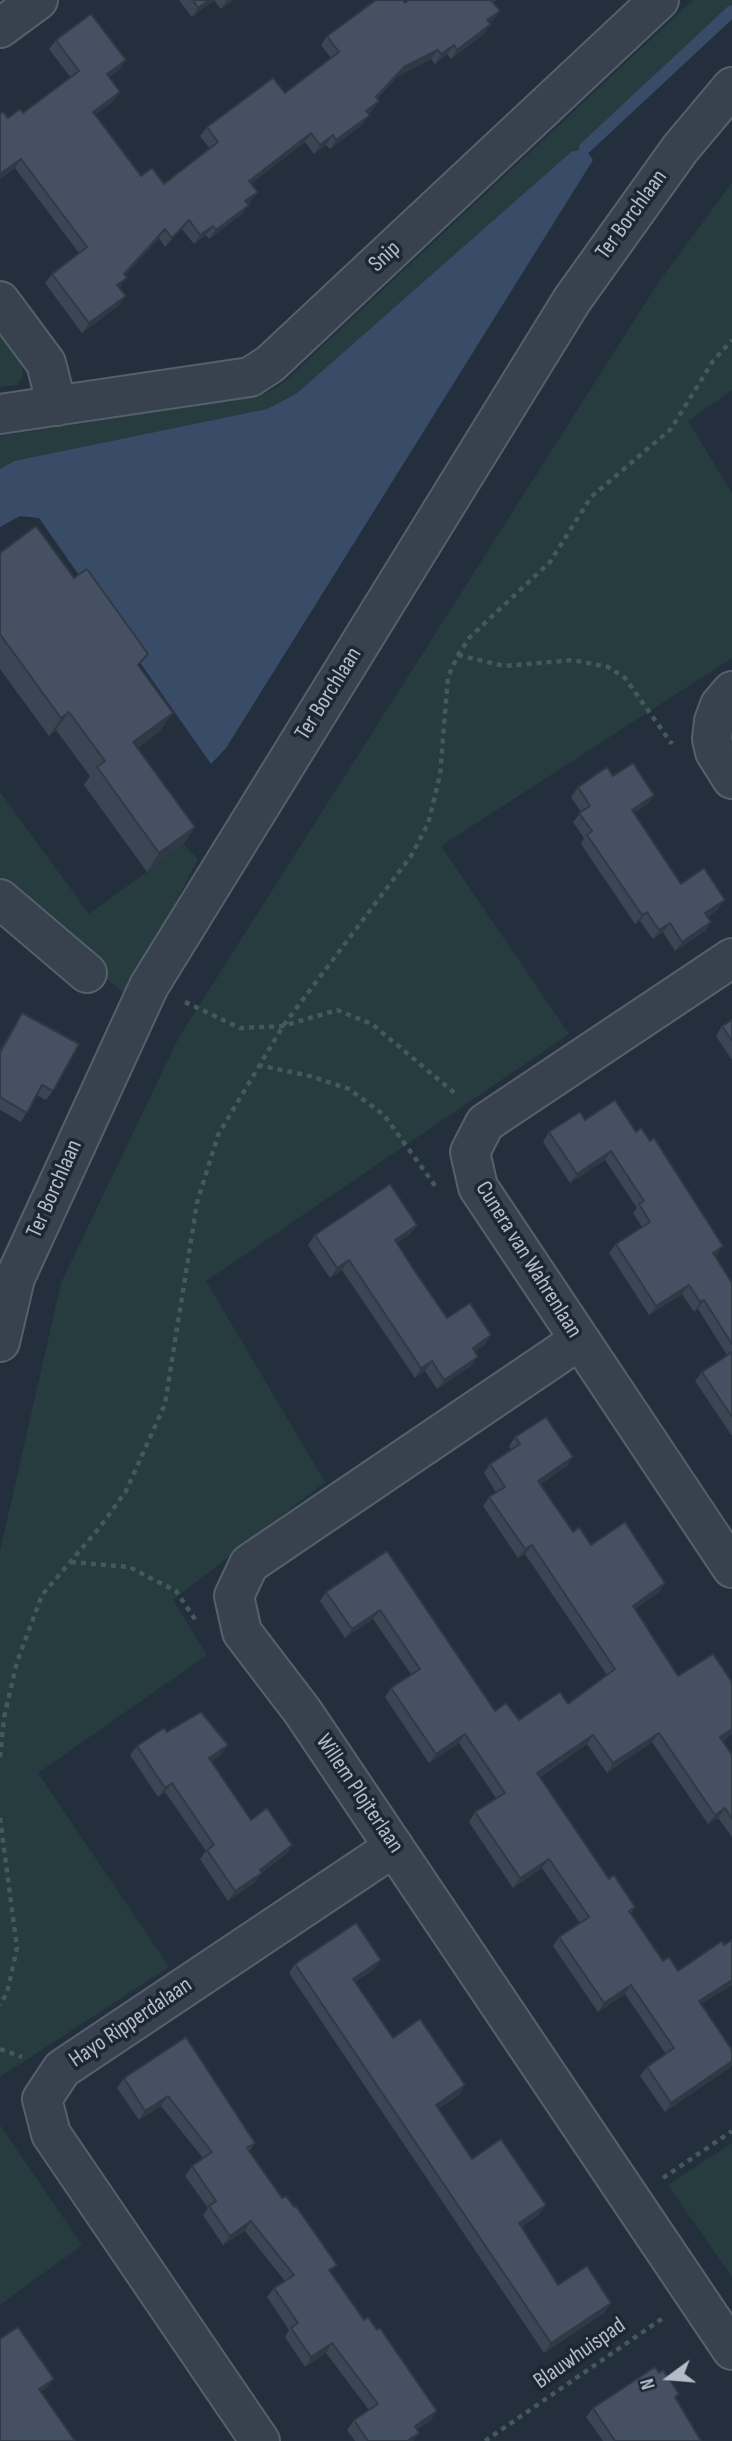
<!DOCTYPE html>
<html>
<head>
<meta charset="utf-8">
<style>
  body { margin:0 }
  #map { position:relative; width:732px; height:2441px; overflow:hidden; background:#242f3e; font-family:"Sofia Sans Condensed",sans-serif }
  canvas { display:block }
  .north { position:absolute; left:634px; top:2343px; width:70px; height:70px; -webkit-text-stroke:5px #1d2633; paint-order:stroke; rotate:254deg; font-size:19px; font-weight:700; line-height:28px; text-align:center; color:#b4bcc9 }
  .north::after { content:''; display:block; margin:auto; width:24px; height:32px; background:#b4bcc9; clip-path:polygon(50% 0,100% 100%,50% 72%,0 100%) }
</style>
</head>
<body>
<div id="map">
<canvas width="732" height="2441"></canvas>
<div class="north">N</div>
</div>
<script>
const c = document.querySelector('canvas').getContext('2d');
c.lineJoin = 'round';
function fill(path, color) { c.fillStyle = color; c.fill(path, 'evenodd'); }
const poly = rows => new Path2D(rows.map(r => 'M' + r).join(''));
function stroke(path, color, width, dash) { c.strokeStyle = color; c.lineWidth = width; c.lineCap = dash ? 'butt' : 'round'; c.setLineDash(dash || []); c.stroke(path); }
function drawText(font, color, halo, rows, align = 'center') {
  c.font = font + ' "Sofia Sans Condensed",sans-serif'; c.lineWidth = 7; c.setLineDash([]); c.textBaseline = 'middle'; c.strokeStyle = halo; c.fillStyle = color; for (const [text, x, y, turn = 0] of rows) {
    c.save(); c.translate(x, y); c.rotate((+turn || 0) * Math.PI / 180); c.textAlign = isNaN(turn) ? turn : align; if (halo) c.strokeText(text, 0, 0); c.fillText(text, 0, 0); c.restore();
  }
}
fill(poly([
  [693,0,732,0,732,11,589,145,571,152,296,394,268,409,14,461,0,469,0,436,245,398,267,393,282,384],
  [732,183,732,390,688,421,732,493,732,658,441,846,569,1034,206,1281,325,1482,173,1600,207,1655,38,1773,169,1967,0,2077,0,1551,61,1283,179,1037,658,283],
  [0,329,22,358,23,376,17,385,0,387],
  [0,792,89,914,184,845,198,859,127,996,14,899,0,877],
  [0,2125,82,2245,0,2305],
  [732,2143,732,2277,668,2185]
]), '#263c3f');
fill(poly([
  [585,148,593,160,226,748,211,764,39,518,20,516,0,527,0,469,14,461,267,409,296,394,571,152]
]), '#394c67');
stroke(poly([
  [585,148,732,11]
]), '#394c67', 12);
const minor = poly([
  [0,28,38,0],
  [0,301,46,363,57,406],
  [0,414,250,377,270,364,659,0],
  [732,691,720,705,714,721,712,739,715,752,732,779],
  [0,899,87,973],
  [732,958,485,1123,470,1152,478,1187,732,1568],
  [578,1341,249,1564,234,1596,242,1632,303,1712,732,2350],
  [0,1342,15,1278,149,986,572,300,680,149,732,87],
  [260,2441,51,2134,42,2099,62,2069,394,1847]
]);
stroke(minor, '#565f6c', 42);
stroke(poly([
  [458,655,504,666,573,660,608,667,625,678,672,744],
  [185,1002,240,1028,283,1026,337,1010,372,1024,457,1095],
  [258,1065,310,1076,349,1089,384,1115,436,1187],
  [71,1562,129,1567,176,1591,197,1622],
  [0,1757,4,1718,17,1662,42,1595,100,1527,126,1491,165,1404,197,1203,218,1135,283,1026,411,856,428,824,440,775,448,677,458,655,470,637,550,562,591,497,671,429,713,361,732,340],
  [0,1818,17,1948,7,1993,0,2005],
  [0,2049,22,2057],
  [663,2178,732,2131],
  [485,2441,663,2318]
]), '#44595c', 4.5, [5, 5]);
stroke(minor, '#38414e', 38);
fill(poly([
  [179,0,233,0,221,9,214,0,192,17],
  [409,0,496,0,493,2,500,11,493,20,489,23,491,24,484,34,451,59,447,54,435,64,431,59,397,77,377,99,372,111,369,113,363,124,330,149,326,145,314,154,305,142,251,183,258,192,251,201,248,204,242,214,209,239,206,235,194,244,182,229,165,247,159,238,125,275,120,288,126,296,119,305,82,333,45,283,52,274,79,253,15,168,0,179,0,114,8,118,23,113,71,78,49,49,56,40,120,69,109,77,114,101,95,115,141,176,164,184,210,149,200,136,207,127,285,93,331,58,321,45,327,36,405,3],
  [0,553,139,667,160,731,138,748,195,827,183,845,147,872,84,785,90,776,56,730,49,736,0,669],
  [613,776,654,795,647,804,634,813,681,884,718,909,708,917,711,922,705,931,675,951,663,932,653,939,640,921,635,924,581,844,584,838,573,822,581,812,571,797,578,787],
  [22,1013,53,1091,46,1100,37,1095,21,1122,0,1110,0,1050],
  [732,1020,732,1060,716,1036,722,1026],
  [585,1120,717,1255,715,1256,732,1283,732,1436,695,1381,702,1372,727,1355,698,1309,694,1312,682,1294,649,1315,609,1253,616,1244,642,1227,633,1213,637,1208,605,1160,570,1183,543,1142,549,1132],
  [417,1225,410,1234,397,1243,447,1318,485,1345,475,1351,471,1366,437,1389,425,1371,415,1378,342,1270,330,1278,308,1245,315,1235],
  [515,1437,567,1466,541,1484,573,1532,591,1545,665,1583,659,1592,635,1609,678,1676,732,1682,732,1734,723,1741,732,1755,732,1837,718,1818,708,1824,652,1742,607,1773,587,1744,540,1777,609,1879,635,1907,631,1913,663,1961,678,1971,732,1940,732,1985,701,2004,732,2050,732,2065,665,2112,640,2076,647,2067,666,2054,625,1994,598,2012,553,1946,559,1937,580,1923,542,1868,513,1888,469,1822,475,1812,496,1798,459,1743,429,1763,385,1697,391,1688,411,1674,373,1619,345,1638,320,1601,326,1592,387,1551,495,1711,519,1720,568,1704,607,1675,525,1554,518,1558,483,1506,489,1497,496,1492,484,1473,490,1464,511,1450,509,1446],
  [167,1732,221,1755,211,1762,251,1820,292,1845,286,1854,261,1873,255,1882,228,1901,200,1859,206,1851,165,1792,158,1797,130,1755,137,1746],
  [295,1964,374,1969,355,1982,393,2038,465,2085,459,2095,438,2109,472,2159,539,2215,521,2227,558,2285,605,2312,544,2353,289,1973],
  [186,2037,255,2143,249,2151,331,2273,364,2320,377,2330,437,2411,430,2421,417,2429,419,2433,413,2441,355,2441,347,2430,354,2420,369,2410,326,2353,305,2367,285,2337,289,2330,267,2297,274,2288,285,2281,245,2231,223,2245,203,2215,208,2208,185,2176,192,2166,203,2158,161,2106,139,2120,117,2088,124,2078],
  [659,2373,679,2394,676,2399,701,2441,603,2441,586,2417,593,2408]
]), '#3b4654');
fill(poly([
  [209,0,215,0,192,17,198,8],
  [227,0,233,0,221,9],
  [500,11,493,20,481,29,487,20],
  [491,24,484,34,451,59,457,50],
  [454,45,447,54,435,64,441,54],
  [438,50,431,59,397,77,369,106,376,97,404,67],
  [126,60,120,69,101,84,107,74],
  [120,92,114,101,87,121,93,112],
  [379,101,372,111,360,120,366,111],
  [370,115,363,124,330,149,336,140],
  [311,133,305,142,243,190,249,181],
  [333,135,326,145,314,154,320,145],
  [21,159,15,168,0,179,0,174],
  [258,192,251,201,239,210,245,201],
  [249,205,242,214,209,239,216,230],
  [189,220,182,229,165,247,172,238],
  [213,226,206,235,194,244,200,235],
  [165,229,159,238,117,283,124,274],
  [127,278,120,287,111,294,117,285],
  [126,296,119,305,82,333,89,323],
  [69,712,56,730,49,736,61,718],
  [173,713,160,731,121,760,133,742],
  [654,795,647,804,625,819,632,810],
  [195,827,183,845,147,872,159,853],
  [725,900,718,909,699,923,705,913],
  [647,912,640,921,635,924,642,915],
  [711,922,705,931,675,951,682,942],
  [670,923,663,932,653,939,659,930],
  [611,1151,605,1160,570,1183,577,1174],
  [417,1225,410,1234,388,1249,395,1240],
  [723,1246,717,1255,706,1262,713,1253],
  [349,1260,342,1270,330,1278,337,1268],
  [689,1285,682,1294,649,1315,656,1306],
  [704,1300,698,1309,694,1312,700,1302],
  [491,1335,485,1345,466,1357,473,1348],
  [478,1357,471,1366,437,1389,444,1380],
  [432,1361,425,1371,415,1378,421,1368],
  [573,1457,567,1466,532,1490,538,1481],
  [532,1545,525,1554,518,1558,525,1549],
  [665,1583,659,1592,626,1616,633,1606],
  [380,1610,373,1619,345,1638,352,1629],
  [732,1729,732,1734,714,1746,720,1737],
  [659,1733,652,1742,607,1773,613,1763],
  [465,1734,459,1743,429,1763,436,1754],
  [593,1735,587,1744,531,1782,537,1773],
  [228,1745,221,1755,202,1768,209,1758],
  [172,1783,165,1792,158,1797,165,1788],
  [725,1808,718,1818,708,1824,715,1815],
  [292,1845,286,1854,254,1878,262,1873,255,1882,228,1901,235,1891,260,1870],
  [549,1859,542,1868,513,1888,520,1878],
  [381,1960,374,1969,347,1988,353,1979],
  [732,1980,732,1985,692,2010,699,2001],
  [631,1985,625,1994,598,2012,604,2003],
  [732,2061,731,2067,665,2112,671,2103],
  [465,2085,459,2095,429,2115,436,2105],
  [168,2096,161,2106,139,2120,145,2111],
  [546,2205,539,2215,512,2233,519,2223],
  [251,2221,245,2231,223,2245,230,2236],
  [611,2303,605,2312,544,2353,551,2343],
  [332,2343,326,2353,305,2367,311,2357],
  [54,2379,47,2388,32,2398,39,2389],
  [437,2411,430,2421,409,2435,415,2426],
  [419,2433,413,2441,407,2441]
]), '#303945');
const building = poly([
  [193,0,209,0,198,8,193,0],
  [376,0,403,0,405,3,409,0,491,0,500,11,487,20,491,24,457,50,454,45,441,54,438,50,404,67,376,97,379,101,366,111,370,115,336,140,333,135,320,145,311,133,249,181,258,192,245,201,249,205,216,230,213,226,200,235,189,220,172,238,165,229,124,274,127,278,117,285,126,296,89,323,52,274,87,247,21,159,0,174,0,114,3,112,8,118,20,109,23,113,79,71,56,40,91,14,126,60,107,74,120,92,93,112,141,176,152,168,164,184,218,142,207,127,273,78,285,93,339,52,327,36,376,0],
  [36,526,74,578,87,569,148,654,138,665,173,713,133,742,195,827,159,853,97,767,105,761,69,712,61,718,0,634,0,553,36,526],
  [633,763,654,795,632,810,681,884,704,868,725,900,705,913,711,922,682,942,670,923,659,930,647,912,642,915,587,835,592,831,579,813,590,806,578,787,607,767,613,776,633,763],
  [22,1013,79,1044,53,1091,42,1085,27,1113,0,1097,0,1053,22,1013],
  [732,1020,732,1041,722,1026,732,1020],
  [615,1100,636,1132,641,1128,650,1141,654,1138,723,1246,713,1253,732,1283,732,1344,704,1300,700,1302,689,1285,656,1306,616,1244,650,1222,639,1204,644,1201,611,1151,577,1174,549,1132,580,1112,585,1120,615,1100],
  [390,1184,417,1225,395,1240,414,1270,447,1318,470,1303,491,1335,473,1348,478,1357,444,1380,432,1361,421,1368,349,1260,337,1268,315,1235,390,1184],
  [732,1352,732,1417,702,1372,732,1352],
  [546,1417,573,1457,538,1481,573,1532,579,1527,591,1545,625,1522,665,1583,633,1606,678,1676,713,1654,732,1682,732,1729,720,1737,732,1755,732,1819,725,1808,715,1815,659,1733,613,1763,593,1735,537,1773,609,1879,614,1875,635,1907,629,1911,663,1961,669,1957,678,1971,722,1941,724,1945,732,1940,732,1980,699,2001,732,2050,732,2061,671,2103,647,2067,674,2048,631,1985,604,2003,559,1937,589,1917,549,1859,520,1878,475,1812,505,1793,465,1734,436,1754,391,1688,420,1669,380,1610,352,1629,326,1592,387,1551,495,1711,506,1703,519,1720,560,1692,568,1704,615,1669,532,1545,525,1549,489,1497,505,1487,490,1464,520,1444,515,1437,546,1417],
  [201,1712,228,1745,209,1758,251,1820,267,1808,292,1845,260,1870,262,1873,235,1891,207,1850,214,1845,172,1783,165,1788,137,1746,164,1728,167,1732,201,1712],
  [356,1923,381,1960,353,1979,393,2038,420,2019,465,2085,436,2105,472,2159,501,2139,530,2182,546,2205,519,2223,558,2285,587,2266,611,2303,551,2343,295,1964,356,1923],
  [186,2037,255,2143,247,2148,282,2198,286,2196,294,2207,296,2206,337,2265,329,2270,364,2320,368,2317,377,2330,380,2328,437,2411,415,2426,419,2433,407,2441,368,2441,354,2420,378,2404,332,2343,311,2357,291,2328,298,2323,274,2288,294,2275,251,2221,230,2236,209,2206,216,2201,192,2166,212,2152,168,2096,145,2111,124,2078,186,2037],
  [18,2327,54,2379,39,2389,75,2441,0,2441,0,2339,18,2327],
  [655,2367,659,2373,663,2370,679,2394,675,2397,701,2441,615,2441,593,2408,655,2367]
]);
fill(building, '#455162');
stroke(building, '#303945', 2);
drawText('23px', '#b4bcc9', '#1d2633', [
  ["Ter Borchlaan",632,215,-54],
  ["Snip",385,257,-43],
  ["Ter Borchlaan",329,694,-58],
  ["Ter Borchlaan",55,1189,-66],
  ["Cunera van Wahrenlaan",528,1260,58],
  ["Willem Plojterlaan",359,1794,56],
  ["Hayo Ripperdalaan",131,2023,-34],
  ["Blauwhuispad",580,2354,-35]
]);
</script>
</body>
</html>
